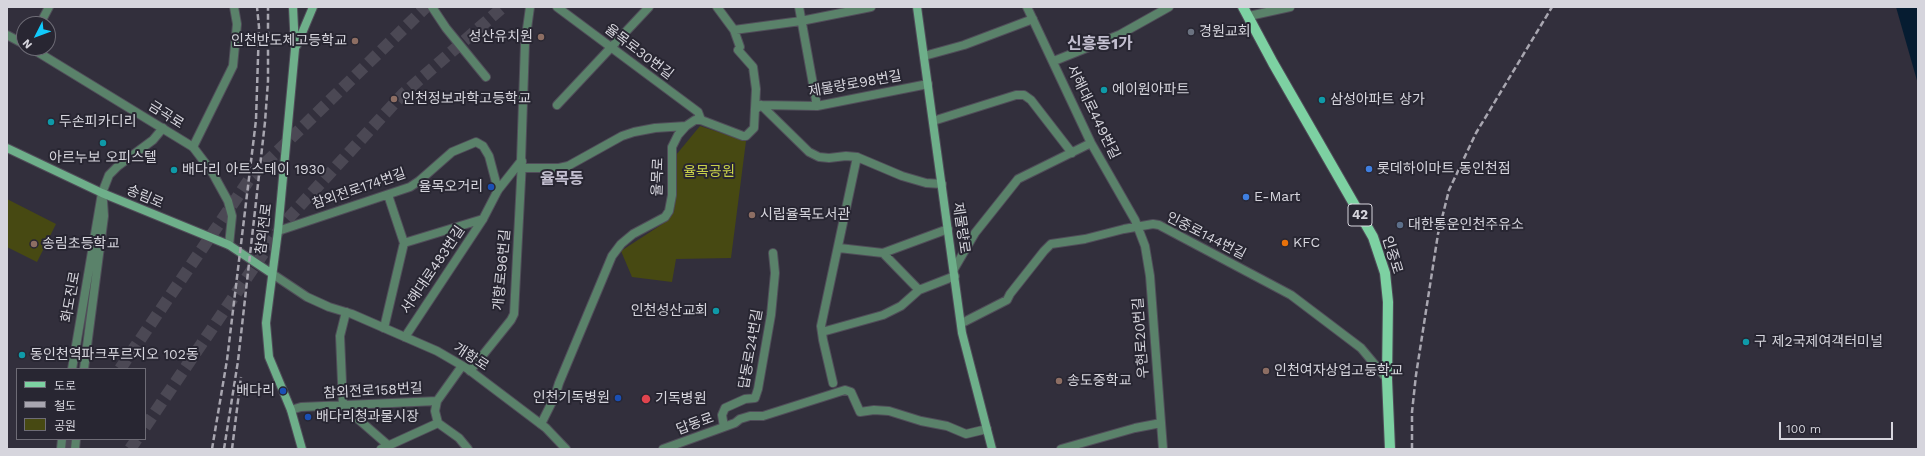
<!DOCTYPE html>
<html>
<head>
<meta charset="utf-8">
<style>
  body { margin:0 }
  #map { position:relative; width:1925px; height:456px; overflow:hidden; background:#322f3c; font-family:"Work Sans","Noto Sans KR",sans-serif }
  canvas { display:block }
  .frame { position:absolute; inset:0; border:8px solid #d6d5dd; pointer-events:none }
  .legend { position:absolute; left:16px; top:368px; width:130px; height:72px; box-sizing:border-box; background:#282632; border:1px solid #6e6c76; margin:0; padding:5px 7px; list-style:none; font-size:12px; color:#d6d5dd }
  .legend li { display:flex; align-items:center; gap:8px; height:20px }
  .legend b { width:20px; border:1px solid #6e6c76 }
  .north { position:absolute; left:16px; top:16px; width:40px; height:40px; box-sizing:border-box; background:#282632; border:1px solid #6e6c76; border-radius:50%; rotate:228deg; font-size:11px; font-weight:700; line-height:16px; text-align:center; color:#d6d5dd }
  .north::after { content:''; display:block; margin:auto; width:14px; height:18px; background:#11cafb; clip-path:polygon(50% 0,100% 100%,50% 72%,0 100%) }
  .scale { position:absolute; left:1779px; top:422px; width:114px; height:18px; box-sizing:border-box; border:2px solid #d6d5dd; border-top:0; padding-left:5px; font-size:12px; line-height:14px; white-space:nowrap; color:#d6d5dd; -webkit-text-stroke:3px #282632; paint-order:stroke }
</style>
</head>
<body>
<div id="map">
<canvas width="1925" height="456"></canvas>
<div class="frame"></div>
<ul class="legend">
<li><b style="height:5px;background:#7dd1a2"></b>도로</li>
<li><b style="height:5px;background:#a8a6b0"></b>철도</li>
<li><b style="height:11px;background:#474912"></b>공원</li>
</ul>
<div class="north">N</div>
<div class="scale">100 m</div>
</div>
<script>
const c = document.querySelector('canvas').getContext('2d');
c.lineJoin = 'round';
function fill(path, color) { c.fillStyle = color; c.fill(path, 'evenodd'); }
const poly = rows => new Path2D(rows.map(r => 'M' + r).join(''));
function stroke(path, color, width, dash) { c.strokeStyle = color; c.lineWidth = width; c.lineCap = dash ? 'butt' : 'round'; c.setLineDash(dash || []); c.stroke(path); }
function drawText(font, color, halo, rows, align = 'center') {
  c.font = font + ' "Work Sans","Noto Sans KR",sans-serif'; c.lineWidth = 4; c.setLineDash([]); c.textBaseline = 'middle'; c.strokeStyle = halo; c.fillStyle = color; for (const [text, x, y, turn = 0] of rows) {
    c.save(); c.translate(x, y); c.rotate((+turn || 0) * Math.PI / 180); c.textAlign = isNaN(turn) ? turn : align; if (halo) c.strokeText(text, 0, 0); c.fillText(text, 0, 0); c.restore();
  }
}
fill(poly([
  [700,126,746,141,731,258,676,259,672,282,632,277,621,251,664,223,674,212,676,155],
  [7,199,56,224,37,262,7,247]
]), '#474912');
fill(poly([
  [1896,7,1918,7,1918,84]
]), '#061c31');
stroke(poly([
  [120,369,251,177,426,7],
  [145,427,284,223,403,94,503,7],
  [65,449,72,439],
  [130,449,137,439]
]), '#4b4854', 12, [12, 6]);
const minor = poly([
  [432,7,446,28,486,77],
  [557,7,694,109,698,112,701,120],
  [799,7,817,106],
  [1027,7,1091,143,1135,220,1145,246,1150,276,1163,449],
  [1249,16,1290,7],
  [40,24,49,7],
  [734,30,801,21,871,7],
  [924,56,964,45,1033,19],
  [1054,61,1119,35,1169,7],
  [557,105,649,7],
  [761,105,817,106,928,84],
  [755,110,761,105,809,152,819,157,829,158,846,156,857,157,902,176,926,183,942,184],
  [933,121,1016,95,1024,95,1031,100,1072,153],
  [193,147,233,66,237,24,234,7],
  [522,168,559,168,568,166,622,136,634,132,655,128,686,126],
  [102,193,109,175,118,166,153,140,163,128],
  [278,231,410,187,419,181,452,152,476,142,483,146,489,156,498,190],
  [404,243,483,219],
  [839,248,883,253,948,229],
  [954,269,975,233,1018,179,1091,143],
  [919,290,955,276],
  [346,312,340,336,343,406,389,446],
  [962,323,1007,300,1010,294,1044,251,1051,244,1085,239,1124,229,1153,224,1159,225,1291,295,1361,348,1387,379],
  [384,328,404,243,388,195],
  [822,332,883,315,901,306,919,290,883,253],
  [405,337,483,219,498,190,521,161,525,43,530,7],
  [470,371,511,320,514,314,522,161],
  [833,383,823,340,821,326,857,157],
  [291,410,301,407,437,401],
  [438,423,435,411,437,401,462,366],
  [438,423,459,438,468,449],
  [541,424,555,396,559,383,612,256,621,244,633,234,665,217,669,211,672,195,672,147,678,135,686,126,695,120,701,120,743,136,746,136,754,128,756,89,753,67,738,50,740,47,734,30,717,7],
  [724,427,722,415,725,408,745,399,755,398,758,389,771,315,775,273,773,253],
  [381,449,438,423],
  [663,449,735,423,740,419,750,416,763,416,845,390,851,392,860,412,874,410,889,411,921,421,947,426,966,434,987,429],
  [1061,449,1135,428,1161,423]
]);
const tertiary = poly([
  [7,35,24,44],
  [31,48,193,147,212,172,228,201,232,216,229,245],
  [271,273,307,297,329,307,352,314,437,351,468,369,546,428,566,449],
  [72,369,102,193],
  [84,369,104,216,103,201],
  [61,449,62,439],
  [75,449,76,439]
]);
const secondary = poly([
  [293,7,295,49,278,231,266,323,269,357,291,410,302,449],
  [917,7,962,333,992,449],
  [297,45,313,7],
  [7,148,102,193,229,245,271,273]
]);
const primary = poly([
  [1243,7,1273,63,1373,237,1385,273,1388,302,1387,379,1390,449]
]);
stroke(minor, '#504d59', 10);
stroke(tertiary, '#504d59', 10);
stroke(secondary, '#504d59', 10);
stroke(primary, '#504d59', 12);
stroke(minor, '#5a826a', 8);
stroke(tertiary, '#5a826a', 8);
stroke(secondary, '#6eaf8a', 8);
stroke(primary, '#7dd1a2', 10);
stroke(poly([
  [212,449,227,360,256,120,259,27,257,7],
  [224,449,238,361,265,122,268,81,268,7],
  [232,449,241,377],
  [1412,449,1412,412,1416,375,1438,234,1449,190,1476,133,1552,7]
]), '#a8a6b0', 2.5, [6, 3]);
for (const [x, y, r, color] of [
  [1191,32,4,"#6b7280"],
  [541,37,4,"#8d6e63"],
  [355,41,4,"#8d6e63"],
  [1104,90,4,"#0f9aa8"],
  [394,99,4,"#8d6e63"],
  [1322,100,4,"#0f9aa8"],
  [51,122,4,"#0f9aa8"],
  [103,143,4,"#0f9aa8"],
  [1369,169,4,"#3f7fe0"],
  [174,170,4,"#0f9aa8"],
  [491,187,4,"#1a4fb4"],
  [1246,197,4,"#3f7fe0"],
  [752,215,4,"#8d6e63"],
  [1400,225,4,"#5c6f8a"],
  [1285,243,4,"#e8710a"],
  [34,244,4,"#8d6e63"],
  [716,311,4,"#0f9aa8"],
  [1746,342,4,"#0f9aa8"],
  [22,355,4,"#0f9aa8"],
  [1266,371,4,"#8d6e63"],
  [1059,381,4,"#8d6e63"],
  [283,391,4,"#1a4fb4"],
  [618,398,4,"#1a4fb4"],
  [646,399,5,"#e0444e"],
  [308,417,4,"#1a4fb4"]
]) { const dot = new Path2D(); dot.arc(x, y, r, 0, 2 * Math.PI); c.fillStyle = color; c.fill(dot); stroke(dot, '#282632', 1.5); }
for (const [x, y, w] of [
  [1360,215,24]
]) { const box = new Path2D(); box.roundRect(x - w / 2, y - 11, w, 22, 3); c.fillStyle = '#282632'; c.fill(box); stroke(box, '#d6d5dd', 1); }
drawText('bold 13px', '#d6d5dd', null, [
  ["42",1360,215]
]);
drawText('14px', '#d6d5dd', '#282632', [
  ["경원교회",1199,32],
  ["성산유치원",533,37,"right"],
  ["인천반도체고등학교",347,41,"right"],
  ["에이원아파트",1112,90],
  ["인천정보과학고등학교",402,99],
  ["삼성아파트 상가",1330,100],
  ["두손피카디리",59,122],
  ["아르누보 오피스텔",103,158,"center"],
  ["롯데하이마트 동인천점",1377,169],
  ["배다리 아트스테이 1930",182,170],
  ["율목오거리",483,187,"right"],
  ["E-Mart",1254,197],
  ["시립율목도서관",760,215],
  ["대한통운인천주유소",1408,225],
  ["KFC",1293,243],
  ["송림초등학교",42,244],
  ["인천성산교회",708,311,"right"],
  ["구 제2국제여객터미널",1754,342],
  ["동인천역파크푸르지오 102동",30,355],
  ["인천여자상업고둥학교",1274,371],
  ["송도중학교",1067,381],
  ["배다리",275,391,"right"],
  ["인천기독병원",610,398,"right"],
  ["기독병원",655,399],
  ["배다리청과물시장",316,417]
], 'left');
drawText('14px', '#d6d5dd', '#282632', [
  ["율목로30번길",639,52,37],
  ["제물량로98번길",855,84,-10],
  ["서해대로449번길",1093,112,64],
  ["금곡로",166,115,32],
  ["율목로",658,177,-88],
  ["참외전로174번길",359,189,-19],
  ["송림로",145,197,23],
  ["제물량로",961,228,82],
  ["참외전로",264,229,-83],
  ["인중로144번길",1206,236,27],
  ["인중로",1392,255,73],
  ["서해대로483번길",433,270,-56],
  ["개항로96번길",502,270,-85],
  ["화도진로",71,297,-80],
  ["우현로20번길",1141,338,-94],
  ["답동로24번길",751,349,-80],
  ["개항로",471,357,33],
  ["참외전로158번길",373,391,-3],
  ["답동로",695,424,-20]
]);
drawText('14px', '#cad249', '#282632', [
  ["율목공원",709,172]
]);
drawText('bold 16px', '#c3bfd0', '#282632', [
  ["신흥동1가",1100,44],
  ["율목동",562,179]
]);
</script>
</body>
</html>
